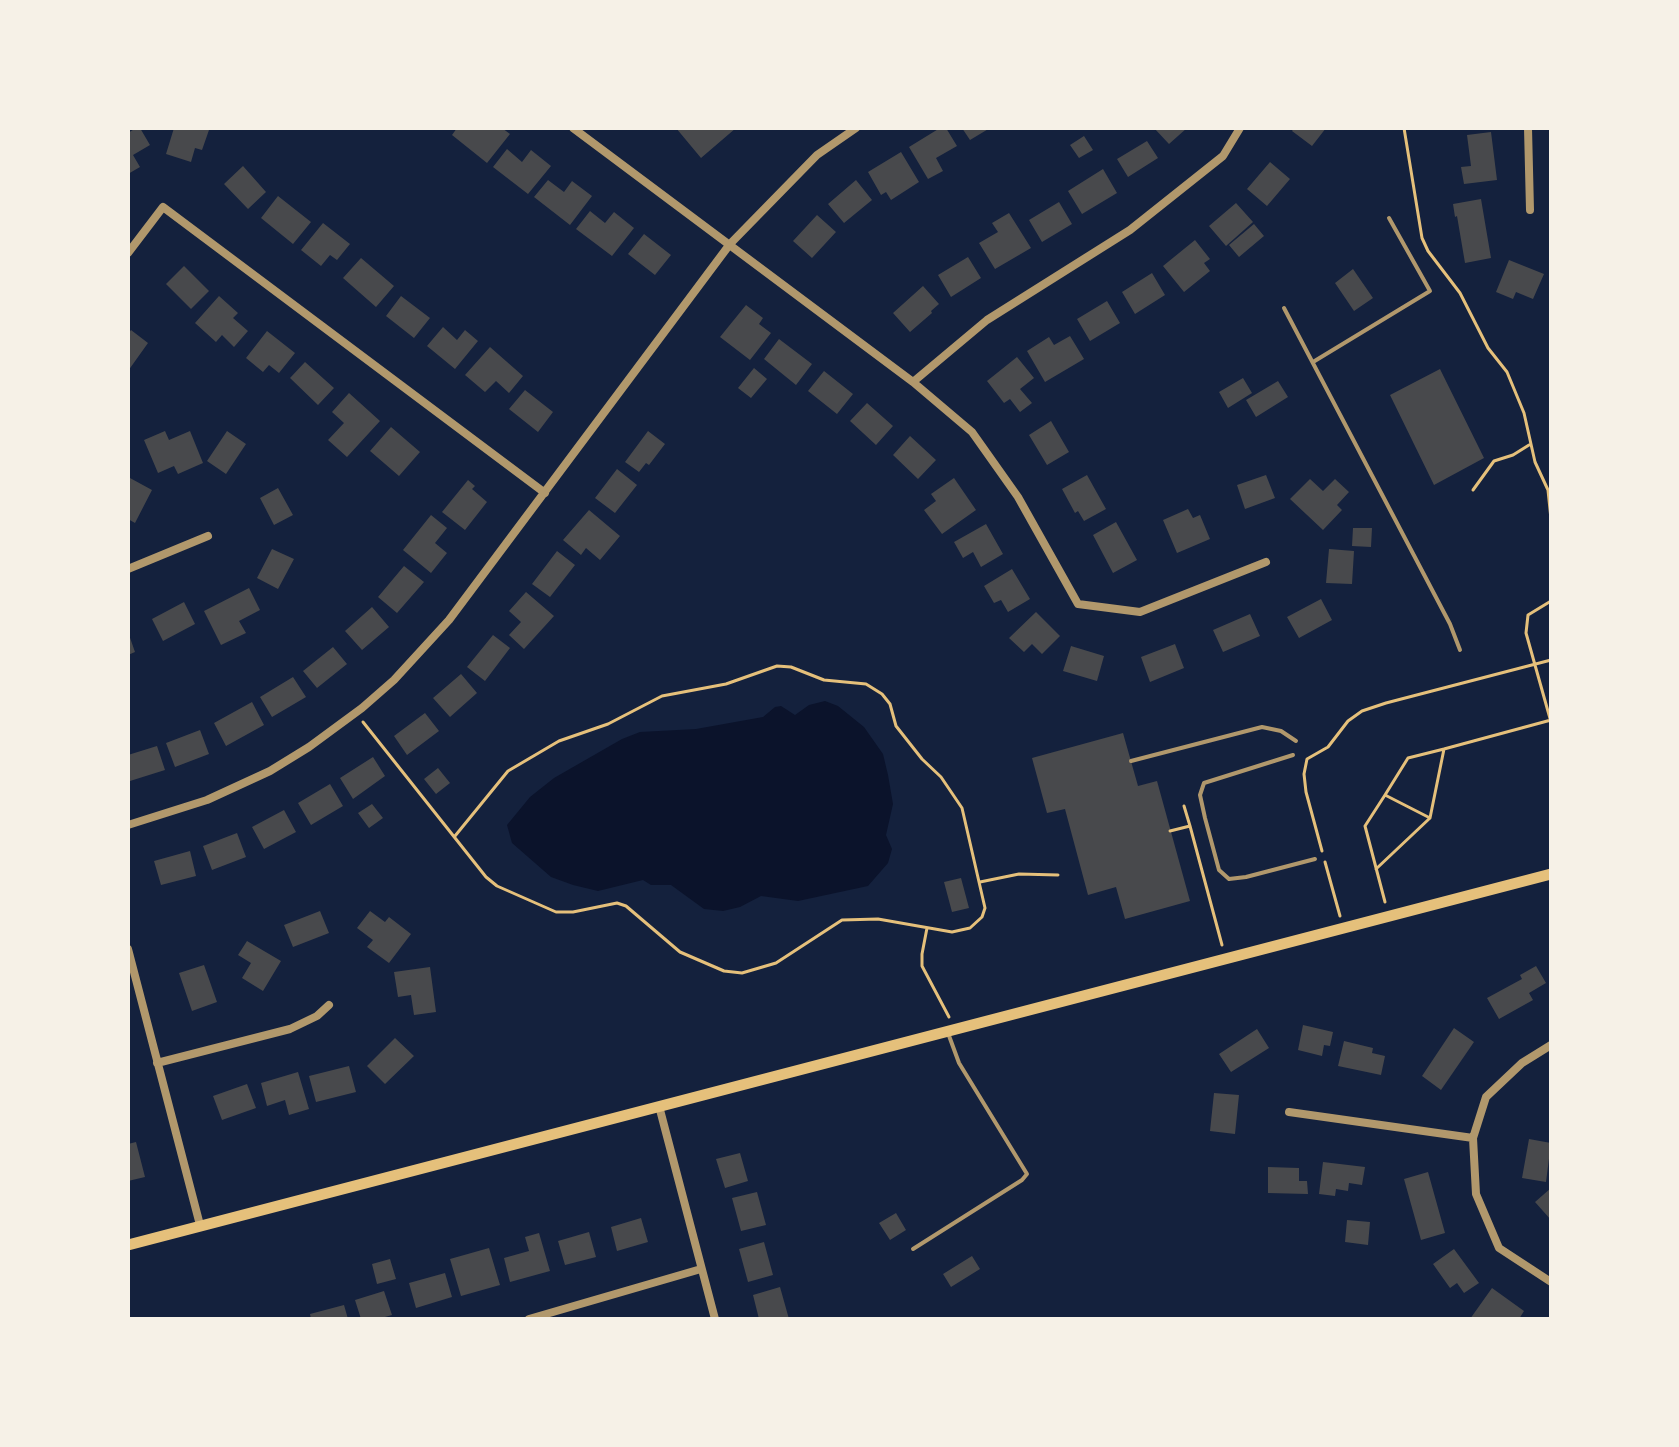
<!DOCTYPE html>
<html>
<head>
<meta charset="utf-8">
<style>
  body { margin:0 }
  #map { position:relative; width:1679px; height:1447px; overflow:hidden; background:#14213d; font-family:Lato,sans-serif }
  canvas { display:block }
  .frame { position:absolute; inset:0; border:130px solid #f6f1e7; pointer-events:none }
</style>
</head>
<body>
<div id="map">
<canvas width="1679" height="1447"></canvas>
<div class="frame"></div>
</div>
<script>
const c = document.querySelector('canvas').getContext('2d');
c.lineJoin = 'round';
function fill(path, color) { c.fillStyle = color; c.fill(path, 'evenodd'); }
const poly = rows => new Path2D(rows.map(r => 'M' + r).join(''));
function stroke(path, color, width, dash) { c.strokeStyle = color; c.lineWidth = width; c.lineCap = dash ? 'butt' : 'round'; c.setLineDash(dash || []); c.stroke(path); }
fill(poly([
  [825,701,838,706,864,727,883,754,888,775,893,804,886,835,892,849,888,863,868,886,798,901,761,896,740,907,723,911,704,909,671,885,651,885,643,880,598,891,573,885,551,877,512,843,507,825,530,797,554,778,622,739,640,732,696,729,763,717,775,707,781,706,795,715,809,705]
]), '#0b132b');
fill(poly([
  [136,128,140,128,150,145,133,155,140,167,128,174,128,133],
  [174,128,209,130,202,150,195,148,191,162,166,154],
  [457,128,481,130,502,128,510,134,487,163,452,135],
  [676,128,736,128,701,158],
  [940,128,946,128,957,146,936,158,943,171,928,179,909,147],
  [962,128,990,128,970,140],
  [1154,128,1187,128,1169,144],
  [1294,128,1326,128,1312,146,1292,131],
  [1491,132,1497,180,1464,184,1461,167,1471,166,1467,135],
  [1084,136,1093,150,1079,158,1070,145],
  [1147,141,1158,158,1128,177,1117,159],
  [507,149,522,162,531,150,551,166,528,194,493,167],
  [901,152,919,182,891,200,886,192,881,195,868,172],
  [1270,162,1290,179,1267,206,1247,189],
  [243,166,266,192,248,209,224,184],
  [1103,169,1117,193,1082,214,1068,191],
  [548,180,564,192,572,181,592,196,570,225,534,197],
  [856,180,872,200,844,223,828,204],
  [278,196,311,222,293,244,261,218],
  [1481,199,1491,258,1465,263,1457,216,1455,217,1453,204],
  [1059,202,1072,224,1042,242,1029,220],
  [1236,203,1253,222,1226,246,1209,226],
  [590,211,605,223,614,212,634,228,612,256,576,229],
  [1009,213,1031,248,995,269,979,243,998,232,992,223],
  [817,215,836,232,812,258,793,241],
  [323,223,350,244,337,260,330,255,321,266,301,250],
  [1254,224,1264,236,1239,257,1229,245],
  [644,234,671,255,655,275,628,254],
  [1195,240,1210,259,1204,263,1210,271,1184,292,1163,266],
  [968,257,981,278,951,297,938,275],
  [361,258,394,286,376,307,343,278],
  [1509,260,1544,274,1533,299,1516,292,1513,299,1496,292],
  [184,266,209,291,191,309,166,284],
  [1353,269,1373,298,1354,311,1335,283],
  [1152,273,1165,295,1135,314,1122,292],
  [923,286,939,304,931,311,932,313,910,332,893,313],
  [219,296,238,313,233,318,248,331,234,347,222,335,216,342,195,323],
  [401,296,430,318,414,338,386,316],
  [1107,301,1120,323,1090,341,1077,319],
  [746,305,763,318,759,324,771,333,750,360,720,337],
  [443,327,457,340,465,330,478,341,455,369,427,346],
  [131,330,148,343,128,371,128,334],
  [267,331,295,353,279,373,269,365,263,372,246,358],
  [1070,336,1084,359,1045,382,1027,351,1049,337,1054,345],
  [779,339,812,364,796,385,764,359],
  [490,347,523,376,509,393,496,381,485,392,465,375],
  [1017,357,1034,378,1020,389,1032,403,1020,412,1010,399,1004,403,987,381],
  [305,362,334,388,318,405,290,378],
  [754,368,767,379,751,398,738,388],
  [1440,369,1484,458,1434,485,1390,395],
  [824,371,853,394,837,414,808,391],
  [1243,378,1252,393,1228,408,1219,392],
  [1278,381,1288,397,1256,417,1246,400],
  [525,390,553,412,538,432,509,409],
  [349,393,380,421,347,457,328,440,344,423,332,412],
  [867,403,893,426,876,445,850,421],
  [1051,421,1069,452,1047,465,1029,435],
  [391,427,420,452,399,476,370,451],
  [165,431,169,440,190,431,203,463,178,474,174,466,158,473,144,440],
  [227,431,246,444,226,474,207,461],
  [648,431,665,444,649,465,646,463,639,472,625,462],
  [910,436,936,460,918,479,893,455],
  [617,469,637,485,615,513,595,498],
  [1087,475,1106,509,1084,521,1078,511,1075,513,1062,489],
  [1266,475,1275,498,1245,509,1237,485],
  [130,478,152,490,135,523,128,519],
  [954,478,976,510,942,534,924,510,936,501,931,494],
  [1310,479,1323,491,1335,479,1349,492,1337,505,1342,510,1323,530,1290,499],
  [468,480,475,486,472,489,487,502,465,530,442,512],
  [278,488,293,515,274,525,260,498],
  [1188,509,1193,518,1200,515,1210,539,1177,553,1163,520],
  [589,510,620,536,600,560,586,548,581,555,563,540],
  [431,515,447,528,435,543,447,553,431,573,403,550],
  [1116,522,1137,560,1113,573,1093,535],
  [986,524,1003,554,981,567,973,552,963,558,954,542],
  [1353,528,1372,528,1371,547,1352,546],
  [272,549,294,559,278,589,257,578],
  [1329,549,1354,551,1352,584,1326,583],
  [557,551,575,565,550,597,532,584],
  [404,566,424,582,397,613,378,597],
  [1012,569,1030,599,1008,612,1001,600,994,603,984,586],
  [249,588,260,610,239,621,246,633,221,645,204,611],
  [526,592,554,616,524,649,509,635,521,622,509,611],
  [1321,599,1332,620,1299,638,1287,617],
  [184,602,195,624,163,641,152,619],
  [372,607,389,627,362,650,345,631],
  [1036,612,1060,636,1042,654,1032,644,1024,652,1009,638],
  [1250,614,1260,636,1223,652,1213,630],
  [128,632,135,652,128,655],
  [493,635,510,648,485,681,467,667],
  [1175,644,1184,668,1150,682,1141,657],
  [1071,646,1104,656,1097,681,1063,671],
  [333,647,347,664,317,688,303,671],
  [461,674,477,693,450,717,433,698],
  [293,677,306,697,272,717,260,697],
  [252,702,264,725,226,746,214,723],
  [425,713,439,731,407,755,394,736],
  [200,730,209,754,175,767,166,743],
  [1123,733,1138,786,1157,781,1190,901,1125,919,1116,887,1088,895,1065,809,1047,813,1032,758],
  [157,746,165,770,130,781,128,755],
  [373,757,385,776,353,799,340,778],
  [438,768,450,783,436,794,424,779],
  [330,784,343,806,311,825,298,803],
  [372,804,383,818,369,828,358,813],
  [284,810,296,832,264,849,252,827],
  [237,833,246,857,212,870,203,846],
  [190,851,196,876,161,885,154,861],
  [961,878,969,908,952,912,944,882],
  [320,911,329,933,293,947,284,925],
  [370,911,385,922,389,917,411,934,389,963,367,947,373,940,357,928],
  [247,941,281,961,263,991,242,978,251,963,238,955],
  [204,965,217,1002,192,1011,179,973],
  [1536,966,1546,983,1529,993,1533,1000,1499,1019,1487,998,1522,979,1520,975],
  [430,967,436,1012,414,1015,411,995,398,997,394,972],
  [1303,1025,1333,1032,1330,1046,1324,1045,1322,1056,1298,1050],
  [1454,1028,1474,1042,1441,1090,1422,1076],
  [1257,1029,1269,1048,1231,1072,1219,1054],
  [395,1038,414,1056,385,1084,367,1066],
  [1344,1041,1373,1048,1372,1053,1385,1056,1381,1075,1338,1066],
  [349,1066,356,1092,316,1102,309,1076],
  [298,1072,309,1109,289,1115,285,1100,267,1106,261,1083],
  [247,1084,256,1108,222,1120,213,1096],
  [1214,1093,1239,1095,1235,1134,1210,1131],
  [1529,1139,1551,1143,1546,1182,1522,1178],
  [136,1142,145,1177,128,1181,128,1144],
  [740,1153,748,1181,725,1188,716,1159],
  [1323,1162,1365,1167,1362,1185,1349,1183,1348,1191,1336,1189,1335,1196,1319,1194],
  [1268,1167,1299,1168,1299,1181,1307,1181,1308,1194,1268,1193],
  [1428,1172,1445,1233,1421,1240,1404,1179],
  [1551,1188,1551,1220,1535,1202],
  [757,1192,766,1225,741,1231,732,1198],
  [896,1213,906,1230,890,1240,879,1223],
  [641,1218,648,1242,617,1251,611,1227],
  [1347,1220,1370,1222,1368,1245,1345,1242],
  [589,1232,596,1257,565,1265,558,1241],
  [539,1233,550,1271,510,1282,504,1258,529,1251,525,1237],
  [764,1242,773,1275,748,1282,739,1249],
  [489,1248,500,1285,461,1296,450,1259],
  [1454,1249,1479,1283,1464,1293,1457,1283,1450,1288,1433,1264],
  [972,1256,980,1269,951,1287,943,1274],
  [390,1259,396,1279,377,1284,372,1264],
  [445,1273,452,1297,416,1308,409,1283],
  [780,1287,789,1319,759,1319,753,1295],
  [1492,1288,1524,1311,1519,1319,1470,1319],
  [384,1291,392,1315,378,1319,361,1319,355,1300],
  [344,1305,348,1319,311,1319,310,1314]
]), '#48494c');
stroke(poly([
  [1404,128,1422,238,1428,251,1460,293,1488,348,1507,372,1524,413,1535,462,1548,490,1551,519],
  [1473,490,1494,461,1513,455,1529,445],
  [1551,601,1528,615,1526,633,1551,722],
  [363,722,486,877,497,886,556,912,573,912,617,903,626,906,680,952,724,971,742,973,776,963,842,920,878,919,952,932,970,928,982,917,985,908,962,808,941,777,922,759,896,726,890,704,882,694,866,684,824,680,791,667,777,666,726,684,662,696,608,724,559,741,508,771,455,836],
  [1385,795,1365,826,1385,902],
  [1184,806,1190,826],
  [1430,818,1385,795,1408,758,1444,749],
  [1170,831,1190,826,1222,945],
  [1322,851,1306,792,1304,774,1307,759,1328,747,1348,721,1362,711,1386,703,1551,660],
  [1325,862,1340,916],
  [1376,869,1430,818,1444,749,1551,720],
  [980,882,1019,874,1058,875],
  [927,928,922,954,922,966,949,1017]
]), '#e5c07b', 3);
stroke(poly([
  [1284,308,1450,624,1460,650],
  [1313,362,1430,291,1389,218],
  [1293,755,1204,783,1200,795,1205,818,1219,870,1229,879,1246,877,1315,859],
  [1131,761,1262,727,1281,731,1296,741],
  [913,1249,1022,1180,1027,1174,959,1063,948,1033]
]), '#b1986c', 4);
stroke(poly([
  [573,128,913,382,972,432,1018,497,1078,604,1140,612,1266,562],
  [1528,128,1530,210],
  [128,253,163,207,545,493],
  [913,382,987,320,1130,230,1223,156,1240,128],
  [128,569,208,536],
  [128,825,207,800,270,771,309,747,362,708,394,680,449,620,730,244,817,155,856,128],
  [128,949,200,1225],
  [1551,1045,1522,1063,1486,1097,1473,1138,1476,1194,1499,1248,1551,1282],
  [157,1063,290,1029,317,1016,329,1005],
  [659,1106,715,1319],
  [1289,1112,1473,1138],
  [529,1319,701,1269]
]), '#b1986c', 8);
stroke(poly([
  [128,1245,1551,874]
]), '#e5c07b', 11);
</script>
</body>
</html>
